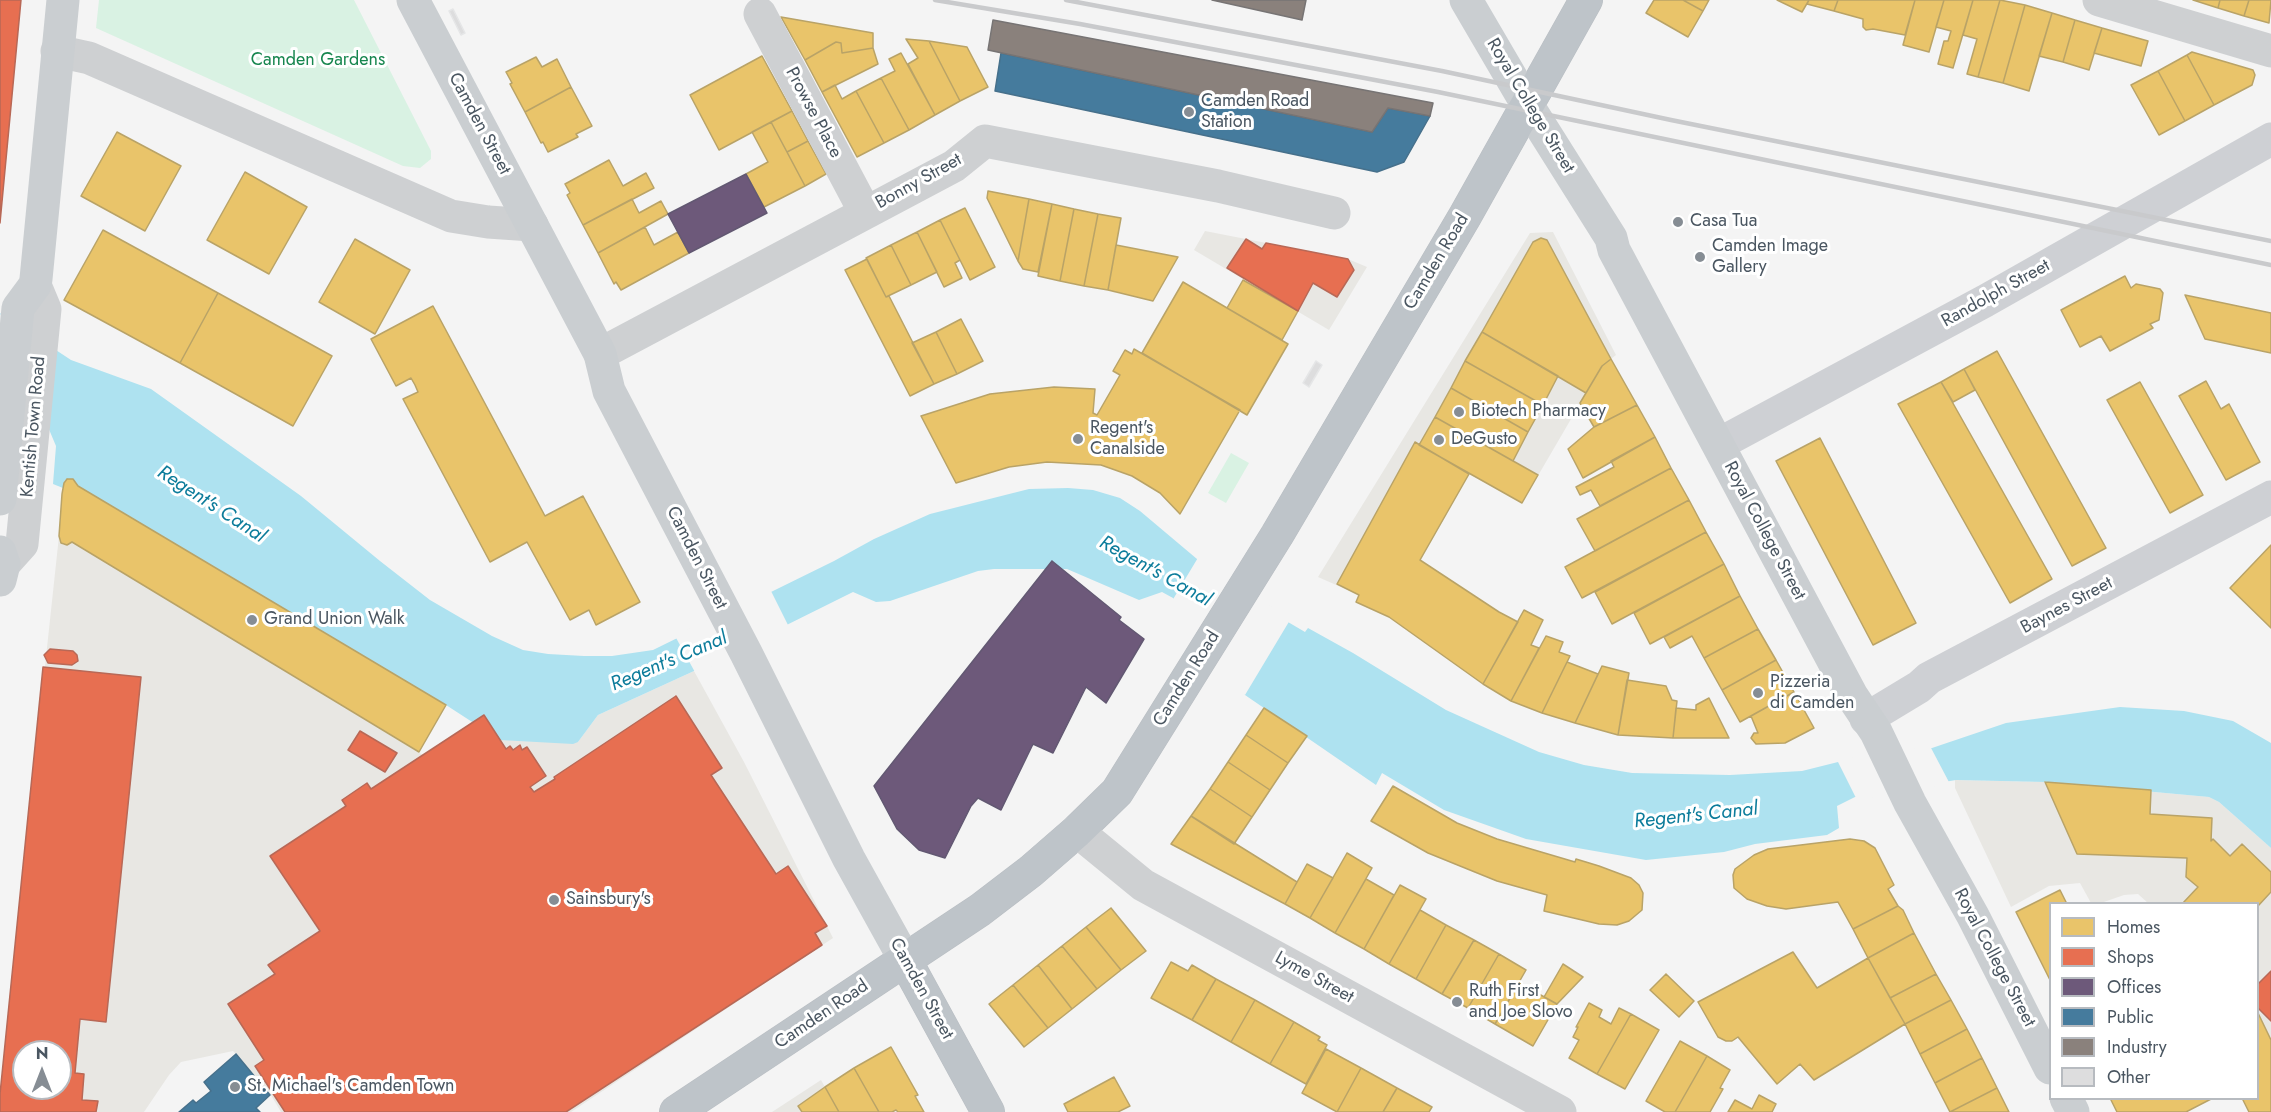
<!DOCTYPE html>
<html>
<head>
<meta charset="utf-8">
<style>
  body { margin:0 }
  #map { position:relative; width:2271px; height:1112px; overflow:hidden; background:#f4f4f4; font-family:Jost,sans-serif }
  canvas { display:block }
  .legend { position:absolute; left:2049px; top:902px; width:210px; height:198px; box-sizing:border-box; background:#fff; border:2px solid #b7bbc0; margin:0; padding:8px 10px; list-style:none; font-size:18px; color:#4a5661 }
  .legend li { display:flex; align-items:center; gap:12px; height:30px }
  .legend b { width:30px; border:2px solid #b7bbc0 }
  .north { position:absolute; left:12px; top:1040px; width:60px; height:60px; box-sizing:border-box; background:#fff; border:2px solid #b7bbc0; border-radius:50%; rotate:0deg; font-size:16px; font-weight:700; line-height:24px; text-align:center; color:#4a5661 }
  .north::after { content:''; display:block; margin:auto; width:21px; height:27px; background:#868d94; clip-path:polygon(50% 0,100% 100%,50% 72%,0 100%) }
</style>
</head>
<body>
<div id="map">
<canvas width="2271" height="1112"></canvas>
<ul class="legend">
<li><b style="height:16px;background:#e9c46a"></b>Homes</li>
<li><b style="height:16px;background:#e76f51"></b>Shops</li>
<li><b style="height:16px;background:#6d597a"></b>Offices</li>
<li><b style="height:16px;background:#457b9d"></b>Public</li>
<li><b style="height:16px;background:#8a817c"></b>Industry</li>
<li><b style="height:16px;background:#ddddde"></b>Other</li>
</ul>
<div class="north">N</div>
</div>
<script>
const c = document.querySelector('canvas').getContext('2d');
c.lineJoin = 'round';
function fill(path, color) { c.fillStyle = color; c.fill(path, 'evenodd'); }
const poly = rows => new Path2D(rows.map(r => 'M' + r).join(''));
function stroke(path, color, width, dash) { c.strokeStyle = color; c.lineWidth = width; c.lineCap = dash ? 'butt' : 'round'; c.setLineDash(dash || []); c.stroke(path); }
function drawText(font, color, halo, rows, align = 'center') {
  c.font = font + ' Jost,sans-serif'; c.lineWidth = 6; c.setLineDash([]); c.textBaseline = 'middle'; c.strokeStyle = halo; c.fillStyle = color; for (const [text, x, y, turn = 0] of rows) {
    c.save(); c.translate(x, y); c.rotate((+turn || 0) * Math.PI / 180); c.textAlign = isNaN(turn) ? turn : align; if (halo) c.strokeText(text, 0, 0); c.fillText(text, 0, 0); c.restore();
  }
}
fill(poly([
  [1205,231,1348,259,1367,267,1329,330,1194,250],
  [1553,232,1616,355,1602,366,1522,503,1469,474,1389,617,1356,602,1359,595,1318,577,1530,233],
  [59,536,59,540,63,545,72,542,423,755,484,715,578,742,598,715,694,671,744,762,833,938,571,1112,281,1112,268,1090,233,1051,181,1062,169,1075,144,1112,0,1112,6,1029],
  [24,1052,60,1052,60,1088,24,1088],
  [1955,780,2045,782,2209,797,2219,802,2271,848,2271,1112,2249,1112,2242,1099,2258,1098,2258,904,2148,903,2138,894,2124,895,2101,903,2091,903,2080,883,2049,886,2011,907,1955,788],
  [821,1080,839,1112,772,1112]
]), '#e8e7e3');
fill(poly([
  [99,0,354,0,431,151,431,159,420,168,403,166,96,28],
  [1231,453,1249,463,1226,503,1208,493]
]), '#d9f2e3');
fill(poly([
  [0,313,71,360,151,389,301,496,380,561,430,600,492,636,523,650,548,654,584,656,612,656,653,650,834,561,874,539,930,514,1029,489,1068,488,1093,490,1120,498,1140,511,1197,559,1288,622,1305,632,1308,628,1353,653,1446,710,1539,752,1584,765,1632,773,1730,775,1802,771,1838,762,1932,748,2006,723,2120,707,2184,711,2233,721,2271,743,2271,848,2219,802,2209,797,2045,782,1956,780,1855,797,1837,806,1839,828,1827,835,1755,844,1724,852,1646,860,1526,839,1444,810,1382,773,1376,785,1245,695,1173,598,1162,592,1139,600,1067,569,994,569,978,571,890,601,876,602,853,592,694,671,598,715,578,742,573,744,500,740,446,705,78,486,73,479,65,480,63,488,53,484,56,446]
]), '#aee2f0');
fill(poly([
  [1199,556,1290,620,1245,695,1238,691,1172,601],
  [770,589,789,627,696,674,675,636],
  [1930,746,1950,784,1857,800,1837,760]
]), '#f4f4f4');
const homes = poly([
  [1654,0,1683,0,1703,11,1688,37,1646,13,1654,0],
  [1683,0,1709,0,1703,11,1683,0],
  [1777,0,1809,0,1802,12,1777,0],
  [1809,0,1838,0,1834,11,1807,4,1809,0],
  [1838,0,1915,0,1905,35,1873,29,1866,30,1863,27,1863,19,1834,11,1838,0],
  [1915,0,1944,0,1929,52,1903,45,1915,0],
  [1944,0,1973,0,1953,68,1938,64,1944,41,1948,41,1951,31,1936,27,1944,0],
  [1973,0,2000,0,1978,77,1967,74,1977,39,1963,35,1973,0],
  [2000,0,2025,5,2003,83,1978,77,2000,0],
  [2193,0,2220,0,2218,8,2193,0],
  [2220,0,2249,0,2244,16,2218,8,2220,0],
  [2249,0,2271,0,2269,23,2244,16,2249,0],
  [2025,5,2052,13,2029,91,2003,83,2025,5],
  [2052,13,2075,20,2063,62,2039,56,2052,13],
  [781,17,873,33,873,48,842,53,841,43,836,42,805,60,781,17],
  [2075,20,2102,28,2089,70,2063,62,2075,20],
  [2102,28,2148,41,2141,66,2094,53,2102,28],
  [906,39,929,41,960,101,935,115,908,64,918,58,906,39],
  [929,41,967,47,988,87,960,101,929,41],
  [836,42,841,43,842,53,873,48,878,64,822,92,805,60,836,42],
  [2192,52,2253,70,2255,75,2252,85,2214,105,2187,55,2192,52],
  [901,53,935,115,909,130,881,78,895,71,889,59,901,53],
  [2187,55,2214,105,2185,121,2158,71,2187,55],
  [762,56,792,111,719,150,690,95,762,56],
  [536,57,542,67,557,59,571,87,525,112,510,84,512,83,506,72,536,57],
  [2158,71,2185,121,2159,135,2131,85,2158,71],
  [881,78,909,130,884,143,856,91,881,78],
  [835,85,842,99,856,91,884,143,857,157,822,92,835,85],
  [571,87,592,126,576,134,578,137,548,152,543,142,541,143,525,112,571,87],
  [792,111,808,141,787,152,771,122,792,111],
  [771,122,805,186,764,207,746,174,768,162,752,132,771,122],
  [117,132,181,166,145,231,81,196,117,132],
  [808,141,826,174,805,186,787,152,808,141],
  [609,160,623,186,646,173,654,188,583,225,567,195,570,193,565,184,609,160],
  [245,172,307,207,269,274,207,240,245,172],
  [988,191,1029,199,1018,261,987,198,988,191],
  [632,199,639,213,661,201,668,214,598,253,583,225,632,199],
  [1029,199,1052,204,1038,272,1023,269,1018,261,1029,199],
  [1052,204,1074,209,1060,281,1038,276,1052,204],
  [965,208,995,267,970,280,940,220,965,208],
  [1074,209,1098,214,1084,286,1060,281,1074,209],
  [1098,214,1121,218,1108,290,1084,286,1098,214],
  [940,220,960,260,955,263,962,278,944,287,917,232,940,220],
  [645,227,654,245,678,232,689,253,621,290,616,282,614,284,598,253,645,227],
  [103,230,218,293,180,363,64,300,103,230],
  [917,232,937,272,911,285,891,245,917,232],
  [1541,238,1547,240,1611,359,1602,366,1586,393,1482,332,1533,242,1541,238],
  [355,239,410,270,375,334,319,302,355,239],
  [891,245,911,285,886,297,866,258,891,245],
  [1116,245,1178,257,1153,301,1108,290,1116,245],
  [867,259,886,297,889,296,934,384,910,396,845,270,867,259],
  [2125,276,2131,288,2136,284,2160,289,2163,293,2159,320,2150,324,2153,328,2110,351,2101,336,2080,347,2061,310,2125,276],
  [1243,280,1298,311,1282,340,1227,308,1243,280],
  [1183,282,1288,344,1247,415,1142,353,1183,282],
  [218,293,332,356,293,426,180,363,218,293],
  [2185,295,2271,313,2271,353,2205,339,2185,295],
  [433,306,545,516,583,496,640,602,596,625,589,610,570,620,527,542,490,562,403,399,418,392,415,385,411,378,396,386,371,339,433,306],
  [961,319,983,361,957,374,936,332,961,319],
  [936,332,957,374,934,384,912,343,936,332],
  [1482,332,1558,376,1543,405,1465,361,1482,332],
  [1134,349,1240,410,1180,514,1160,493,1132,476,1101,465,1047,462,1009,467,956,483,921,416,990,394,1054,387,1095,389,1093,413,1097,415,1120,375,1113,371,1125,350,1132,354,1134,349],
  [1997,351,2106,548,2072,566,1964,369,1997,351],
  [1611,359,1637,405,1594,427,1580,403,1602,366,1611,359],
  [1465,361,1543,405,1528,432,1451,388,1465,361],
  [1964,369,1975,390,1953,402,1941,382,1964,369],
  [2206,381,2221,409,2229,404,2260,462,2226,480,2179,396,2206,381],
  [1941,382,2052,579,2010,603,1898,404,1941,382],
  [2140,382,2203,495,2170,513,2107,400,2140,382],
  [1451,388,1528,432,1513,461,1435,417,1451,388],
  [1637,405,1655,437,1583,478,1568,449,1594,427,1637,405],
  [1435,417,1538,475,1522,503,1419,445,1435,417],
  [1655,437,1671,468,1600,506,1591,490,1580,495,1576,487,1614,467,1611,461,1655,437],
  [1820,438,1916,623,1873,645,1776,461,1820,438],
  [1415,442,1469,474,1420,560,1499,612,1518,622,1483,684,1389,617,1356,602,1359,595,1337,584,1415,442],
  [1671,468,1689,500,1595,551,1577,519,1671,468],
  [67,479,73,479,78,486,446,705,419,752,72,542,67,545,61,543,59,536,62,494,64,483,67,479],
  [1689,500,1706,532,1582,598,1565,567,1689,500],
  [1706,532,1724,564,1612,624,1595,592,1706,532],
  [2271,545,2271,628,2230,588,2271,545],
  [1724,564,1740,596,1650,644,1634,613,1724,564],
  [1740,596,1758,629,1704,658,1692,636,1670,648,1664,637,1740,596],
  [1524,610,1543,620,1531,645,1539,648,1511,701,1483,684,1524,610],
  [1758,629,1776,660,1722,690,1704,658,1758,629],
  [1546,636,1563,642,1559,652,1570,656,1542,713,1511,701,1546,636],
  [1776,660,1794,692,1740,722,1722,690,1776,660],
  [1567,662,1598,674,1575,723,1542,713,1567,662],
  [1602,666,1629,673,1618,735,1575,723,1602,666],
  [1627,680,1666,686,1672,700,1677,701,1673,738,1618,735,1627,680],
  [1794,692,1814,728,1785,743,1756,744,1751,738,1754,733,1758,733,1751,716,1794,692],
  [1709,698,1729,738,1673,738,1676,708,1696,710,1696,705,1709,698],
  [1264,708,1307,736,1288,763,1246,735,1264,708],
  [1246,735,1288,763,1270,790,1228,762,1246,735],
  [1228,762,1270,790,1252,817,1210,789,1228,762],
  [2045,782,2151,790,2150,814,2212,818,2211,841,2213,839,2230,856,2242,844,2271,872,2271,892,2258,906,2258,904,2182,904,2198,887,2186,877,2187,858,2077,854,2045,782],
  [1393,786,1457,823,1497,839,1575,862,1576,859,1599,866,1631,878,1639,885,1643,893,1642,910,1629,921,1617,925,1599,924,1544,911,1547,895,1497,881,1428,853,1371,821,1393,786],
  [1210,789,1252,817,1234,844,1191,816,1210,789],
  [1191,816,1297,882,1285,904,1171,844,1191,816],
  [1850,839,1864,841,1875,848,1894,885,1888,889,1898,906,1853,929,1838,902,1786,909,1767,906,1747,899,1734,888,1733,875,1735,869,1754,855,1768,849,1850,839],
  [1347,853,1372,868,1335,933,1310,918,1347,853],
  [1307,864,1333,878,1310,918,1285,904,1307,864],
  [1366,879,1394,895,1364,949,1335,933,1366,879],
  [1400,885,1426,899,1389,964,1364,949,1400,885],
  [2060,890,2067,904,2050,904,2050,980,2016,912,2060,890],
  [1898,906,1903,910,1914,933,1868,958,1853,929,1898,906],
  [1111,908,1146,951,1121,970,1086,927,1111,908],
  [1420,910,1446,925,1416,979,1389,964,1420,910],
  [1446,925,1474,940,1442,994,1416,979,1446,925],
  [1086,927,1121,970,1097,989,1062,946,1086,927],
  [1914,933,1936,974,1890,998,1868,958,1914,933],
  [1474,940,1499,954,1468,1008,1442,994,1474,940],
  [1062,946,1097,989,1072,1009,1038,965,1062,946],
  [1793,952,1817,988,1868,958,1905,1024,1814,1080,1800,1064,1777,1084,1738,1037,1732,1041,1726,1041,1718,1037,1698,1002,1793,952],
  [1499,954,1526,970,1495,1024,1468,1008,1499,954],
  [1171,962,1188,971,1192,965,1216,979,1192,1020,1151,998,1171,962],
  [1563,964,1583,977,1557,1004,1544,997,1563,964],
  [1038,965,1072,1009,1048,1028,1013,985,1038,965],
  [1666,974,1694,1001,1679,1017,1650,990,1666,974],
  [1936,974,1951,1000,1905,1024,1890,998,1936,974],
  [1216,979,1255,1000,1231,1042,1192,1020,1216,979],
  [1519,983,1557,1004,1533,1046,1495,1024,1519,983],
  [1013,985,1048,1028,1024,1047,989,1004,1013,985],
  [1255,1000,1294,1022,1270,1064,1231,1042,1255,1000],
  [1951,1000,1967,1029,1920,1054,1905,1024,1951,1000],
  [1589,1003,1602,1010,1599,1017,1611,1024,1619,1008,1631,1014,1597,1074,1569,1058,1579,1040,1573,1037,1578,1027,1576,1027,1589,1003],
  [2258,1013,2271,1040,2271,1112,2249,1112,2242,1098,2258,1098,2258,1013],
  [1631,1014,1659,1030,1625,1089,1597,1074,1631,1014],
  [1294,1022,1320,1037,1318,1040,1327,1045,1306,1084,1270,1064,1294,1022],
  [1967,1029,1982,1058,1935,1083,1920,1054,1967,1029],
  [1680,1041,1707,1056,1675,1112,1665,1112,1646,1101,1680,1041],
  [891,1047,918,1095,915,1096,924,1112,898,1112,896,1110,892,1112,879,1112,854,1068,891,1047],
  [1326,1049,1361,1068,1337,1112,1302,1093,1326,1049],
  [1707,1056,1730,1070,1720,1088,1723,1089,1710,1112,1675,1112,1707,1056],
  [1982,1058,1997,1088,1950,1112,1935,1083,1982,1058],
  [854,1068,879,1112,839,1112,825,1087,854,1068],
  [1361,1068,1397,1088,1383,1112,1337,1112,1361,1068],
  [1114,1077,1130,1106,1118,1112,1068,1112,1064,1104,1114,1077],
  [825,1087,839,1112,802,1112,798,1106,825,1087],
  [1397,1088,1432,1107,1429,1112,1383,1112,1397,1088],
  [1997,1088,2009,1112,1950,1112,1997,1088],
  [1759,1095,1776,1104,1772,1112,1728,1112,1735,1100,1752,1109,1759,1095],
  [2110,1098,2213,1098,2186,1112,2117,1112,2110,1098]
]);
fill(homes, '#e9c46a');
stroke(homes, '#b9a367', 1.5);
const shops = poly([
  [0,0,21,0,0,223,0,0],
  [1246,239,1262,249,1266,243,1348,259,1354,270,1337,297,1313,283,1298,311,1227,268,1246,239],
  [50,649,73,651,77,655,78,661,72,665,48,663,44,655,50,649],
  [43,667,141,677,106,1022,80,1019,75,1073,84,1074,82,1100,98,1101,96,1112,0,1112,0,1094,43,667],
  [24,1052,60,1052,60,1088,24,1088,24,1052],
  [676,696,722,768,711,775,776,874,788,866,827,926,815,933,822,945,566,1112,285,1112,255,1066,264,1060,228,1004,275,974,268,965,320,931,270,856,346,806,342,800,367,783,371,789,484,715,506,749,510,746,513,750,520,745,522,750,527,747,546,776,530,787,534,792,555,779,554,777,676,696],
  [360,731,397,753,385,772,348,750,360,731],
  [2271,971,2271,1021,2258,1008,2258,984,2271,971]
]);
fill(shops, '#e76f51');
stroke(shops, '#b86856', 1.5);
const offices = poly([
  [746,174,767,213,689,253,668,214,746,174],
  [1052,561,1121,617,1119,620,1144,639,1106,703,1086,687,1053,753,1033,744,1001,810,978,798,971,806,945,858,919,850,897,829,874,786,1052,561]
]);
fill(offices, '#6d597a');
stroke(offices, '#625872', 1.5);
const public = poly([
  [1001,53,1372,132,1388,108,1430,116,1404,162,1377,172,995,91,1001,53],
  [236,1054,270,1095,256,1108,260,1112,179,1112,193,1100,196,1103,211,1091,204,1082,236,1054]
]);
fill(public, '#457b9d');
stroke(public, '#46708b', 1.5);
const industry = poly([
  [1212,0,1306,0,1302,20,1212,0],
  [993,20,1433,103,1430,116,1388,108,1372,132,988,50,993,20]
]);
fill(industry, '#8a817c');
stroke(industry, '#777474', 1.5);
const building = poly([
  [453,9,465,33,461,35,449,11,453,9],
  [1316,361,1322,365,1309,387,1303,383,1316,361]
]);
fill(building, '#ddddde');
stroke(building, '#e5e6e7', 1.5);
const highway = poly([
  [905,960,988,1112],
  [676,1112,980,910,1031,871,1077,831,1117,792,1277,535,1465,216,1586,0]
]);
stroke(highway, '#b9bec3', 34);
stroke(poly([
  [2099,0,2271,51],
  [760,14,865,212],
  [57,51,89,58,451,216,488,222,532,225],
  [600,354,954,166,985,141,1218,186,1334,213],
  [4,564,22,544,45,309,35,285],
  [1077,831,1143,885,1560,1112]
]), '#ced0d2', 33);
stroke(poly([
  [1719,444,1985,301,2271,139],
  [1866,719,1919,687,1929,678,2271,497]
]), '#ced0d4', 33);
stroke(poly([
  [413,0,600,354,609,391,746,653,849,859,905,960],
  [1466,0,1528,106,1611,238,1614,250,1852,696,1876,732,1910,803,1973,916,2050,1068],
  [0,499,18,308,35,285,36,279,63,0],
  [0,552,4,564,0,580],
  [2066,1098,2073,1112]
]), '#caced1', 33);
stroke(highway, '#bec4c9', 33);
stroke(poly([
  [935,0,1080,24,1438,92,2271,265],
  [1066,0,1442,71,1671,120,2271,241]
]), '#c9cacc', 4.5);
for (const [x, y, r, color] of [
  [1189,112,6,"#868d94"],
  [1678,222,6,"#868d94"],
  [1700,257,6,"#868d94"],
  [1459,412,6,"#868d94"],
  [1078,439,6,"#868d94"],
  [1439,440,6,"#868d94"],
  [252,620,6,"#868d94"],
  [1758,693,6,"#868d94"],
  [554,900,6,"#868d94"],
  [1457,1002,6,"#868d94"],
  [235,1087,6,"#868d94"]
]) { const dot = new Path2D(); dot.arc(x, y, r, 0, 2 * Math.PI); c.fillStyle = color; c.fill(dot); stroke(dot, '#fff', 2); }
drawText('18px', '#17864f', '#fff', [
  ["Camden Gardens",318,61]
]);
drawText('18px', '#4a5661', '#fff', [
  ["Camden Road",1201,102],
  ["Station",1201,123],
  ["Casa Tua",1690,222],
  ["Camden Image",1712,247],
  ["Gallery",1712,268],
  ["Biotech Pharmacy",1471,412],
  ["Regent's",1090,429],
  ["Canalside",1090,450],
  ["DeGusto",1451,440],
  ["Grand Union Walk",264,620],
  ["Pizzeria",1770,683],
  ["di Camden",1770,704],
  ["Sainsbury's",566,900],
  ["Ruth First",1469,992],
  ["and Joe Slovo",1469,1013],
  ["St. Michael's Camden Town",247,1087]
], 'left');
drawText('18px', '#4a5661', '#fff', [
  ["Royal College Street",1530,106,59],
  ["Prowse Place",813,113,62],
  ["Camden Street",479,124,62],
  ["Bonny Street",919,182,-29],
  ["Camden Road",1437,262,-59],
  ["Randolph Street",1996,294,-29],
  ["Kentish Town Road",34,427,-85],
  ["Royal College Street",1764,531,62],
  ["Camden Street",696,558,63],
  ["Baynes Street",2067,606,-28],
  ["Camden Road",1187,679,-58],
  ["Royal College Street",1994,958,62],
  ["Lyme Street",1314,978,29],
  ["Camden Street",921,989,61],
  ["Camden Road",822,1015,-34]
]);
drawText('italic 20px', '#0c7c9b', '#fff', [
  ["Regent's Canal",211,505,33],
  ["Regent's Canal",1155,572,29],
  ["Regent's Canal",669,662,-23],
  ["Regent's Canal",1696,816,-6]
]);
</script>
</body>
</html>
